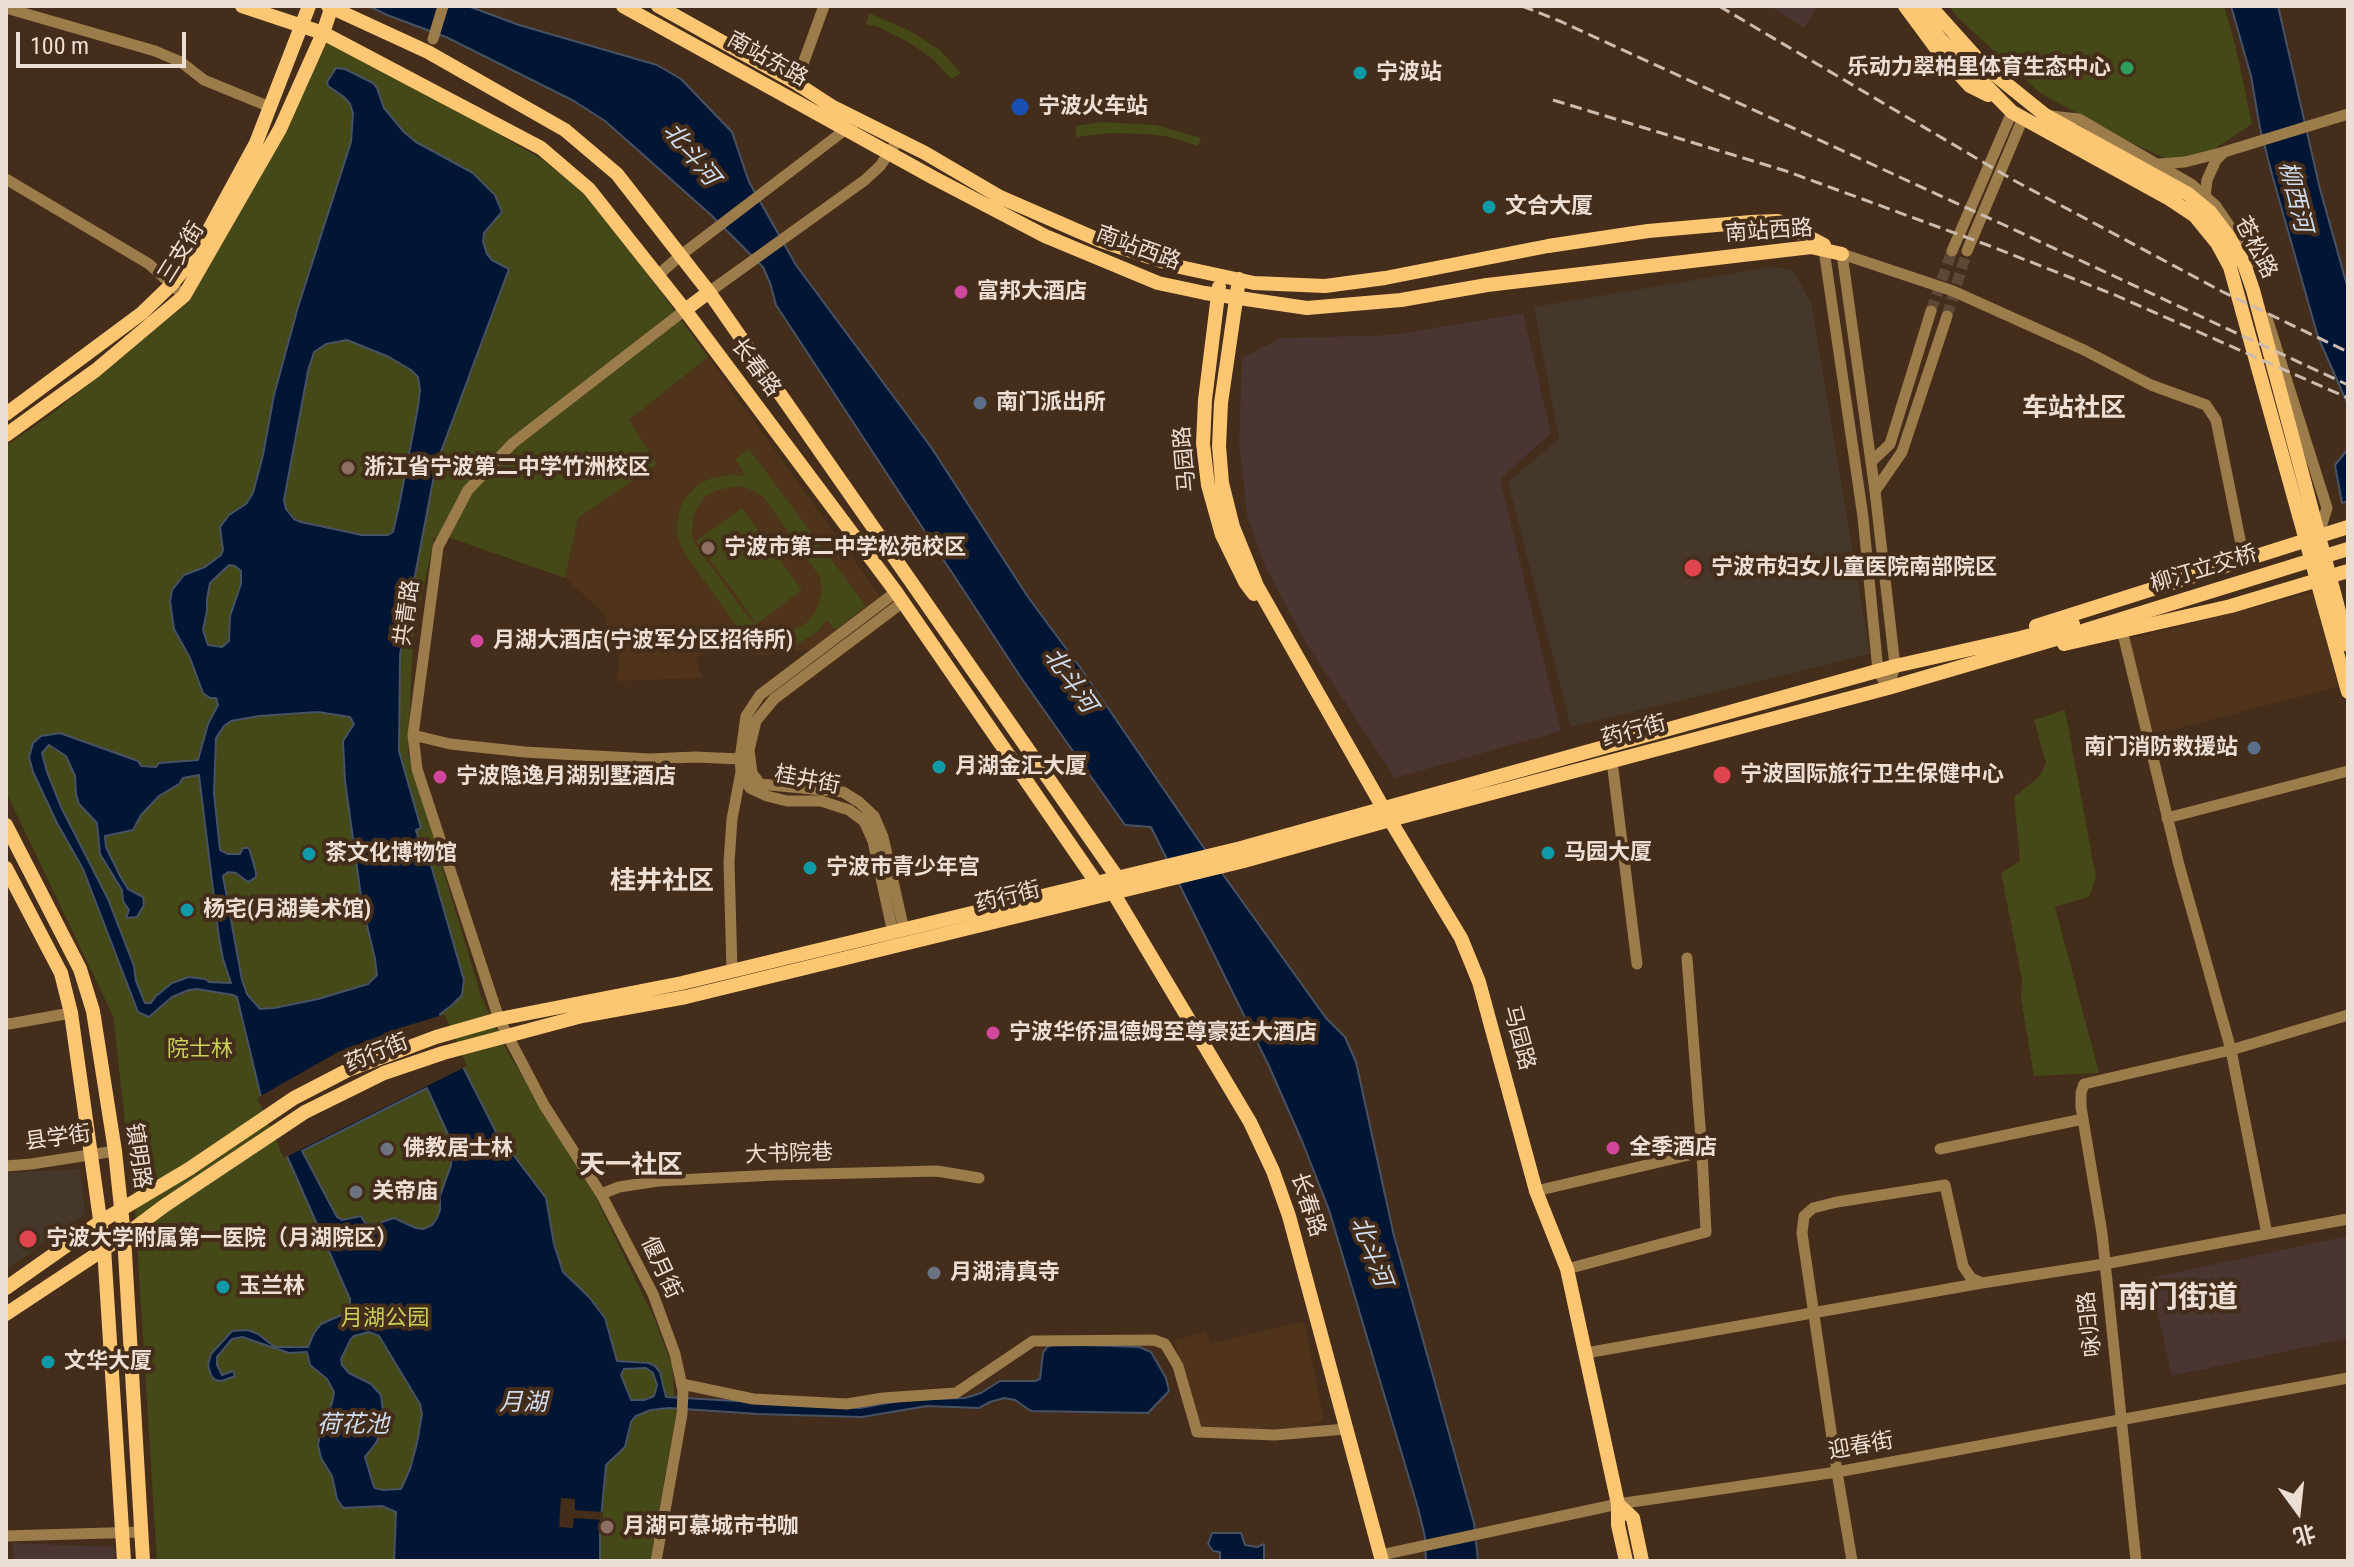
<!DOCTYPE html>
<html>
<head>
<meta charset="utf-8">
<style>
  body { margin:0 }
  #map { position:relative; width:2354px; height:1567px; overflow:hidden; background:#442d1a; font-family:"Roboto Condensed","Noto Sans SC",sans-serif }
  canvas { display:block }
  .frame { position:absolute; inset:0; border:8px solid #edded3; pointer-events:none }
  .north { position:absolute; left:2258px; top:1471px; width:80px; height:80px; -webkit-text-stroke:6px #442d1a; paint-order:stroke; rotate:165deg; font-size:22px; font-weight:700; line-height:32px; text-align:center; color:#edded3 }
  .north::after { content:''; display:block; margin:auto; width:28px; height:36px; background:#edded3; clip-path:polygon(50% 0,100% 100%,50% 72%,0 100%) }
  .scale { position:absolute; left:16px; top:32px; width:170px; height:36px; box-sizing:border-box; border:4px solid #edded3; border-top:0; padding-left:10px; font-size:24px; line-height:28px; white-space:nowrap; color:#edded3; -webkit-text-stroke:6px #442d1a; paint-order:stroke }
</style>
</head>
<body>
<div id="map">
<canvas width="2354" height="1567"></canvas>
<div class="frame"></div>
<div class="north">北</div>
<div class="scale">100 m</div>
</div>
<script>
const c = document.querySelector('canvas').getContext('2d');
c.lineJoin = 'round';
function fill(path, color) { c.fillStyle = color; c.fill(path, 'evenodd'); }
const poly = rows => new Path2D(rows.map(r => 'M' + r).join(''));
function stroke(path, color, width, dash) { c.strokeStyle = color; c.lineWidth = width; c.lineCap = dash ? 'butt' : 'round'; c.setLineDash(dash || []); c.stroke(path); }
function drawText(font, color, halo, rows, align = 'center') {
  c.font = font + ' "Roboto Condensed","Noto Sans SC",sans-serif'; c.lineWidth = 8; c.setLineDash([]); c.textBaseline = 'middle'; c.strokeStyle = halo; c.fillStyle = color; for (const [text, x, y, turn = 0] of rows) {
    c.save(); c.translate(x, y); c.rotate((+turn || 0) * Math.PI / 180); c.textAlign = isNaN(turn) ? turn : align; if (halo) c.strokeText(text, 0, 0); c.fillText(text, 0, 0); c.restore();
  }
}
fill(poly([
  [1770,6,1817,6,1804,28],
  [1523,313,1551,433,1500,479,1561,731,1395,778,1306,643,1265,566,1247,516,1239,441,1242,358,1281,338,1392,335],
  [2348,1236,2348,1338,2172,1376,2149,1278],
  [13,1543,114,1547,115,1561,13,1561]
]), '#493531');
fill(poly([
  [708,357,881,598,812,649,762,655,718,648,696,657,702,678,617,681,619,656,607,639,606,615,565,578,578,518,656,464,629,420],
  [2314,592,2338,687,2151,735,2126,640],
  [1304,1321,1324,1421,1298,1428,1241,1430,1200,1428,1174,1340,1206,1332,1210,1344]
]), '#50331b');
fill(poly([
  [1772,267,1792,270,1811,302,1870,654,1571,727,1508,482,1559,439,1534,307],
  [80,1169,85,1214,6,1270,6,1173]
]), '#45382a');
fill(poly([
  [1950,6,2224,6,2235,44,2252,124,2208,153,2167,159,2130,142,2040,93,1955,15],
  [869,13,910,31,940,50,961,73,951,79,933,59,908,42,878,27,866,24],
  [328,41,425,91,543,160,586,195,631,251,708,357,629,420,657,464,578,518,565,578,448,537,434,538,413,639,408,753,481,996,508,1053,594,1194,655,1320,672,1366,676,1414,650,1561,157,1561,135,1210,113,1016,6,792,6,446,53,413,189,302,267,160],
  [1101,122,1156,125,1201,138,1198,146,1169,137,1148,134,1111,133,1076,137,1076,126],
  [749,449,866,606,835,630,827,620,817,632,796,645,767,647,749,640,742,633,686,556,679,541,676,528,680,508,685,498,699,484,712,478,731,475,746,476,735,459],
  [739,486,748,488,764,498,820,577,822,591,817,608,808,622,791,631,781,632,763,629,749,618,695,544,692,535,693,517,698,506,705,497,717,490],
  [742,508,802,590,757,624,696,541],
  [2065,710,2096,878,2089,897,2055,907,2099,1073,2034,1076,2021,998,2022,979,2001,873,2020,861,2014,797,2039,777,2046,763,2034,720]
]), '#454817');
const water = poly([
  [369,6,468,6,519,25,657,65,681,79,732,132,749,182,796,265,931,447,1028,597,1082,670,1204,848,1326,1018,1345,1037,1356,1062,1394,1236,1474,1523,1478,1561,1426,1561,1425,1537,1418,1508,1329,1210,1302,1141,1268,1064,1151,827,1125,825,1020,676,776,305,770,283,763,267,710,214,605,121,574,101,446,37,387,15,369,6],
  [2231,6,2278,6,2320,189,2348,289,2348,405,2318,337,2273,178,2260,128,2251,76,2231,6],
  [336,68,345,69,373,83,377,88,384,108,404,132,416,142,473,173,495,195,502,212,484,233,483,242,487,254,492,260,509,269,436,465,400,655,399,751,421,828,416,830,420,845,425,844,464,980,462,995,451,1006,440,1014,456,1053,496,1132,546,1198,554,1244,563,1272,589,1297,605,1318,617,1361,649,1363,655,1366,660,1372,666,1397,860,1408,905,1400,965,1398,981,1393,1000,1381,1035,1381,1040,1379,1043,1353,1047,1347,1055,1344,1139,1347,1151,1352,1166,1378,1169,1391,1148,1413,1031,1411,1015,1400,1004,1398,990,1402,979,1408,927,1406,862,1417,758,1414,669,1408,651,1410,636,1416,631,1422,625,1447,606,1465,600,1529,600,1561,394,1561,396,1512,382,1506,343,1508,337,1499,332,1476,321,1458,318,1445,320,1433,332,1403,334,1392,327,1379,310,1365,307,1352,289,1353,242,1337,232,1339,217,1357,217,1365,222,1375,233,1371,235,1376,222,1381,215,1380,211,1375,208,1365,211,1354,232,1331,248,1330,258,1334,275,1347,308,1347,314,1333,321,1324,346,1313,350,1306,350,1299,261,1097,237,997,233,995,197,989,189,990,172,997,149,1017,138,1012,83,869,57,823,33,772,29,757,33,743,41,736,60,733,138,761,141,766,156,767,159,763,198,760,208,724,218,705,216,698,210,698,203,693,190,658,174,629,170,601,172,590,184,575,205,567,221,555,223,550,220,527,229,515,246,504,253,493,263,455,274,395,298,307,351,142,353,113,350,104,344,97,328,86,327,82,336,68],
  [347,340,389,357,411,370,418,377,420,390,418,407,399,506,393,532,388,535,362,535,301,522,294,519,286,509,284,500,308,371,314,352,326,344,347,340],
  [229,565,235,566,241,571,241,584,230,616,229,641,222,647,208,645,203,630,207,611,207,599,210,583,229,565],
  [318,712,350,717,354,724,343,741,345,781,362,904,375,959,377,975,368,984,318,999,274,1008,260,1009,247,994,242,980,223,876,228,872,236,873,248,882,256,877,256,872,249,848,243,848,240,854,228,854,220,850,214,793,216,738,224,726,231,721,259,716,318,712],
  [49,745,66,756,75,776,76,794,79,804,97,823,100,854,122,890,123,901,129,910,126,918,137,917,144,905,143,897,128,889,120,876,106,847,105,836,133,830,141,815,159,796,179,784,183,778,199,775,219,938,223,959,231,983,209,982,205,979,189,977,172,983,156,996,151,1003,145,1003,136,981,134,966,108,899,61,807,47,772,42,753,49,745],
  [427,1088,451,1141,452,1151,451,1165,440,1196,440,1210,437,1218,432,1225,423,1229,416,1228,394,1218,373,1225,365,1223,361,1216,342,1220,337,1217,302,1151,427,1088],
  [369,1332,379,1336,420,1404,422,1414,417,1443,410,1469,401,1489,383,1490,375,1488,373,1484,365,1457,376,1443,381,1432,383,1411,381,1395,371,1384,349,1373,342,1365,341,1359,351,1339,354,1336,369,1332],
  [646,1368,653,1373,657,1385,654,1396,644,1400,631,1400,621,1375,624,1369,646,1368],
  [2348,449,2348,501,2342,503,2335,465,2348,449],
  [1212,1533,1241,1533,1245,1545,1257,1547,1264,1544,1264,1561,1220,1561,1220,1552,1213,1551,1208,1544,1212,1533]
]);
fill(water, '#001634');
stroke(water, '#475264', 2);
fill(poly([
  [446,1014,445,1015,467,1066,284,1158,257,1098,338,1052,406,1026],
  [561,1498,575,1499,575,1510,603,1512,603,1520,574,1518,573,1528,559,1527]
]), '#442d1a');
stroke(poly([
  [1931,311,1952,251],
  [1947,316,1967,251]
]), '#5d4836', 11, [11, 5.5]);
stroke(poly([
  [6,8,155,51,181,62,204,80,270,107],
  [796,83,824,6],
  [2050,116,2079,119,2191,184,2216,206,2243,246,2249,264],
  [2224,152,2348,114],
  [2159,164,2185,162,2224,152,2216,160,2207,180,2205,197],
  [6,179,149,264,184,296],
  [1824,250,1863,517,1878,671,1888,688,1895,666,1875,491,1842,254,1953,291,2084,350,2151,385,2206,405,2216,420,2244,559],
  [1952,251,2012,112],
  [1967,251,2023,118],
  [658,275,681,255,858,120],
  [709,292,865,180,880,166,898,140],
  [2267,318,2327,508,2321,527],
  [1871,462,1890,444,1931,311],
  [1875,491,1902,452,1947,316],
  [903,602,774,699,756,721,749,750,752,773,760,784,843,792,859,802,874,816,883,837,904,930],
  [2122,630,2179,865,2231,1050,2267,1234],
  [413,735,450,744,525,752,650,759,695,757,740,759],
  [1612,761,1637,964],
  [2167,818,2348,771],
  [893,933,873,841,864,821,849,810,821,801,787,801,767,796,750,788,741,772,740,759,746,716,760,695,896,592],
  [732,971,729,862,732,819,741,772],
  [6,1023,9,1024,71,1013],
  [1940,1149,2083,1119],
  [6,1166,31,1164,115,1151],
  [1536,1191,1702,1152,1687,958],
  [601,1194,619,1187,658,1181,775,1175,937,1171,979,1178],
  [1567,1269,1706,1232,1702,1152],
  [1586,1353,1982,1283,2104,1264,2348,1219],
  [682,1384,753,1399,847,1404,883,1398,956,1393,1033,1341,1154,1340,1165,1344,1178,1366,1197,1432,1275,1435,1346,1429],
  [6,1536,141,1532],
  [1381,1555,1618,1504,1837,1472,2348,1378],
  [656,1561,682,1414,683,1391,675,1354,653,1294,601,1194,544,1105,499,1019,417,769,413,735,438,547,468,490,513,443,685,310],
  [1852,1561,1837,1472,1802,1233,1804,1216,1813,1208,1837,1202,1945,1185,1963,1266,1971,1278,1982,1283],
  [2136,1561,2102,1233,2081,1107,2081,1093,2084,1084,2231,1050,2348,1015]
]), '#9c7c4a', 11);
stroke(poly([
  [242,6,323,33,541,148,589,189,685,310,896,592,1096,882,1114,894,1250,1122,1273,1171,1289,1216,1382,1561],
  [328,6,428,52,565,130,617,174,709,292,1117,877,1116,886],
  [623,6,934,178,1045,236,1158,283,1205,293,1307,308,1401,300,1487,285,1811,247,1842,254],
  [658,6,796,83,833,107,925,153,1000,197,1101,241,1180,267,1254,283,1325,286,1385,278,1548,246,1648,231,1751,222,1778,221,1824,245],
  [1905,6,1939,52,1970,86,1988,95],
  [1915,6,1940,39,2012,112,2168,198,2195,216,2217,243,2230,267,2348,692],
  [1930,6,1983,65,2045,115,2188,194,2210,212,2229,237,2244,264,2253,290,2348,645],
  [1239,279,1221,403,1219,446,1222,483,1233,527,1257,586,1390,820,1461,938,1479,982,1536,1191,1567,1269,1618,1504,1618,1525,1626,1561],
  [1219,287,1205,400,1203,444,1208,485,1222,535,1245,582,1254,594],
  [685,310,709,292],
  [6,414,142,313,171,285,194,257,256,143,309,6],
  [6,435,96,370,184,296,280,129,323,33,332,6],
  [2036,626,2348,527],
  [2064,644,2231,606,2348,571],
  [6,825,80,969,93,1011,115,1151,124,1236,143,1561],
  [6,868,61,973,71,1013,104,1248,124,1561],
  [6,1288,100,1222,189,1169,294,1098,348,1070,436,1037,499,1019,682,983,1241,848,1895,666,2020,638,2073,624],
  [6,1314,124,1236,164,1206,305,1112,384,1073,443,1053,582,1016,686,997,1244,861,1390,820,1888,688,2073,634],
  [1618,1504,1633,1518,1642,1561]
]), '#fcc673', 14);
stroke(poly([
  [1522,6,1562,22,2002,224,2348,385],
  [1719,6,2015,181,2223,292,2348,352],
  [1553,100,1786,171,1990,246,2115,295,2348,398]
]), '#ccbbaf', 3, [12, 6]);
stroke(poly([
  [433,39,443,6]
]), '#9c7c4a', 11);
stroke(poly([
  [2073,634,2348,549]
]), '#fcc673', 14);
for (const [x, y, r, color] of [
  [2127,68,8,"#2e9e5b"],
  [1360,73,8,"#0f9aa8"],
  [1020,107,10,"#1a4fb4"],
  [1489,207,8,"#0f9aa8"],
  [961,292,8,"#d1479c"],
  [980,403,8,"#5c6f8a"],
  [348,468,8,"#8d6e63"],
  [708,548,8,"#8d6e63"],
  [1693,568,10,"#e0444e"],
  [477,641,8,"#d1479c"],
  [2254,748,8,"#5c6f8a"],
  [939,767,8,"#0f9aa8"],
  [1722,775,10,"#e0444e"],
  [440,777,8,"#d1479c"],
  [1548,853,8,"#0f9aa8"],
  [309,854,8,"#0f9aa8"],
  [810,868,8,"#0f9aa8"],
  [187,910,8,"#0f9aa8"],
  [993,1033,8,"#d1479c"],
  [1613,1148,8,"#d1479c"],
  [387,1149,8,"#6b7280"],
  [356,1192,8,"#6b7280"],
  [28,1239,10,"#e0444e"],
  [934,1273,8,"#6b7280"],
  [223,1287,8,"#0f9aa8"],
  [48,1362,8,"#0f9aa8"],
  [607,1527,8,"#8d6e63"]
]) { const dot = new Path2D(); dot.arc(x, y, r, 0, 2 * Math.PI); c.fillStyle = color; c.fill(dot); stroke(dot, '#442d1a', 3); }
drawText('22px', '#edded3', '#442d1a', [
  ["南站东路",767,60,29],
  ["南站西路",1769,232,-4],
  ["苍松路",2255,248,63],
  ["南站西路",1138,249,20],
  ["三支街",182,253,-58],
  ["长春路",755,368,53],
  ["马园路",1186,459,-95],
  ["柳汀立交桥",2204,570,-17],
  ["共青路",408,613,-82],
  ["药行街",1634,732,-15],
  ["桂井街",807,781,11],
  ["药行街",1008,898,-14],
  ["马园路",1518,1038,75],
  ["药行街",377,1054,-22],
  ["县学街",58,1139,-8],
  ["大书院巷",789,1155,-2],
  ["镇明路",137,1156,82],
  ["长春路",1307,1205,72],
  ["偃月街",660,1268,65],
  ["咏归路",2091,1324,-96],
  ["迎春街",1861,1447,-10]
]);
drawText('bold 22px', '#edded3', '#442d1a', [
  ["乐动力翠柏里体育生态中心",2111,68,"right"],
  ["宁波站",1376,73],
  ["宁波火车站",1038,107],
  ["文合大厦",1505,207],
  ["富邦大酒店",977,292],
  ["南门派出所",996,403],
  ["浙江省宁波第二中学竹洲校区",364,468],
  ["宁波市第二中学松苑校区",724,548],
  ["宁波市妇女儿童医院南部院区",1711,568],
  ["月湖大酒店(宁波军分区招待所)",493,641],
  ["南门消防救援站",2238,748,"right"],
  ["月湖金汇大厦",955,767],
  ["宁波国际旅行卫生保健中心",1740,775],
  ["宁波隐逸月湖别墅酒店",456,777],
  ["马园大厦",1564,853],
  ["茶文化博物馆",325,854],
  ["宁波市青少年宫",826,868],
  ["杨宅(月湖美术馆)",203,910],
  ["宁波华侨温德姆至尊豪廷大酒店",1009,1033],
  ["全季酒店",1629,1148],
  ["佛教居士林",403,1149],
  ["关帝庙",372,1192],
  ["宁波大学附属第一医院（月湖院区）",46,1239],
  ["月湖清真寺",950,1273],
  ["玉兰林",239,1287],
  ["文华大厦",64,1362],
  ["月湖可慕城市书咖",623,1527]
], 'left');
drawText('22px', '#c8d158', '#442d1a', [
  ["院士林",200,1050],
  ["月湖公园",385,1319]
]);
drawText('italic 24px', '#ceddef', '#442d1a', [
  ["北斗河",690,155,51],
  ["柳西河",2294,197,76],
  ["北斗河",1069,681,55],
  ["北斗河",1370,1252,69],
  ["月湖",523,1404],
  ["荷花池",353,1426]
]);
drawText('bold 26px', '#edded3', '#442d1a', [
  ["车站社区",2074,409],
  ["桂井社区",662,882],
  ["天一社区",631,1166]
]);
drawText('bold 30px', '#edded3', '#442d1a', [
  ["南门街道",2178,1299]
]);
</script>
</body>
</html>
